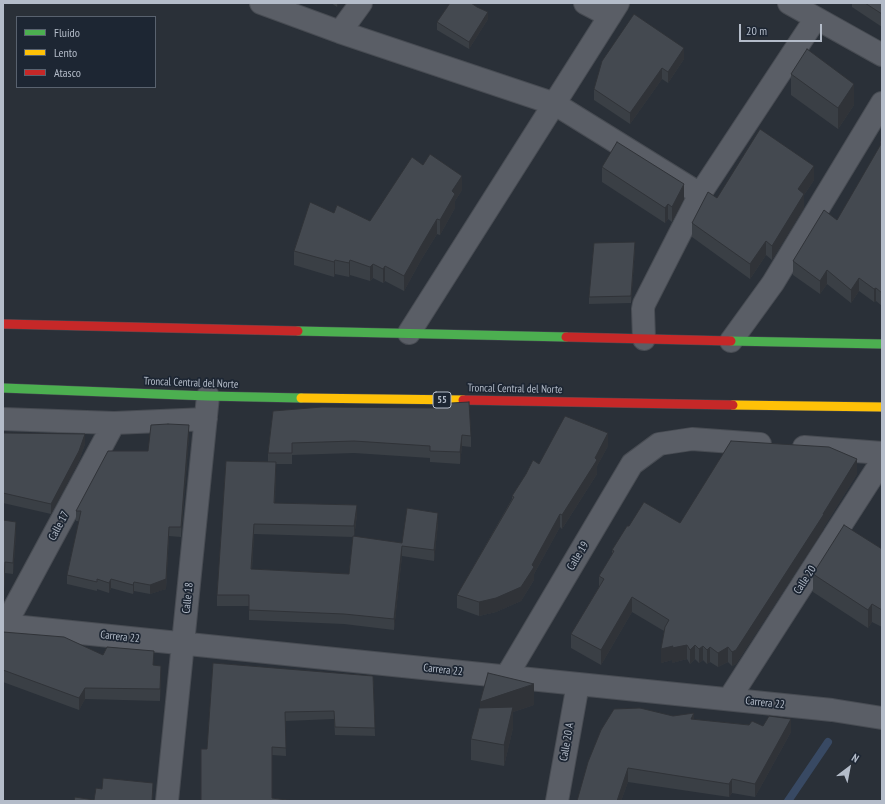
<!DOCTYPE html>
<html>
<head>
<meta charset="utf-8">
<style>
  body { margin:0 }
  #map { position:relative; width:885px; height:804px; overflow:hidden; background:#2a3038; font-family:"PT Sans Narrow",sans-serif }
  canvas { display:block }
  .frame { position:absolute; inset:0; border:4px solid #b4bcc9; pointer-events:none }
  .legend { position:absolute; left:16px; top:16px; width:140px; height:72px; box-sizing:border-box; background:#1d2633; border:1px solid #59626f; margin:0; padding:5px 7px; list-style:none; font-size:12px; color:#b4bcc9 }
  .legend li { display:flex; align-items:center; gap:8px; height:20px }
  .legend b { width:20px; border:1px solid #59626f }
  .north { position:absolute; left:829px; top:748px; width:40px; height:40px; -webkit-text-stroke:3px #1d2633; paint-order:stroke; rotate:32deg; font-size:11px; font-weight:700; line-height:16px; text-align:center; color:#b4bcc9 }
  .north::after { content:''; display:block; margin:auto; width:14px; height:18px; background:#b4bcc9; clip-path:polygon(50% 0,100% 100%,50% 72%,0 100%) }
  .scale { position:absolute; left:739px; top:24px; width:83px; height:18px; box-sizing:border-box; border:2px solid #b4bcc9; border-top:0; padding-left:5px; font-size:12px; line-height:14px; white-space:nowrap; color:#b4bcc9; -webkit-text-stroke:3px #1d2633; paint-order:stroke }
</style>
</head>
<body>
<div id="map">
<canvas width="885" height="804"></canvas>
<div class="frame"></div>
<ul class="legend">
<li><b style="height:5px;background:#4caf50"></b>Fluido</li>
<li><b style="height:5px;background:#ffc107"></b>Lento</li>
<li><b style="height:5px;background:#c62828"></b>Atasco</li>
</ul>
<div class="north">N</div>
<div class="scale">20 m</div>
</div>
<script>
const c = document.querySelector('canvas').getContext('2d');
c.lineJoin = 'round';
const poly = rows => new Path2D(rows.map(r => 'M' + r).join(''));
function stroke(path, color, width, dash) { c.strokeStyle = color; c.lineWidth = width; c.lineCap = dash ? 'butt' : 'round'; c.setLineDash(dash || []); c.stroke(path); }
function fill(path, color) { c.fillStyle = color; c.fill(path, 'evenodd'); }
function drawText(font, color, halo, rows, align = 'center') {
  c.font = font + ' "PT Sans Narrow",sans-serif'; c.lineWidth = 3.5; c.setLineDash([]); c.textBaseline = 'middle'; c.strokeStyle = halo; c.fillStyle = color; for (const [text, x, y, turn = 0] of rows) {
    c.save(); c.translate(x, y); c.rotate((+turn || 0) * Math.PI / 180); c.textAlign = isNaN(turn) ? turn : align; if (halo) c.strokeText(text, 0, 0); c.fillText(text, 0, 0); c.restore();
  }
}
stroke(poly([
  [788,801,828,742]
]), '#384963', 8);
const street = poly([
  [261,3,340,32,555,104,700,194],
  [585,3,610,16],
  [789,3,882,55],
  [340,32,361,3],
  [409,333,618,3],
  [644,339,643,309,644,304,700,194,816,18],
  [731,341,773,283,882,103],
  [3,419,114,423,206,419],
  [804,447,882,453],
  [3,625,832,710,882,718],
  [3,629,114,423],
  [506,677,632,464,659,444,692,439,760,444],
  [729,699,882,461],
  [167,801,208,396],
  [557,801,578,684]
]);
const fast = poly([
  [298,331,566,337],
  [731,341,882,344],
  [3,388,208,396,301,398]
]);
const slow = poly([
  [301,398,463,400],
  [733,405,882,407]
]);
const jam = poly([
  [3,324,298,331],
  [566,337,731,341],
  [463,400,733,405]
]);
stroke(street, '#484c53', 24);
stroke(fast, '#474c53', 10);
stroke(slow, '#474c53', 10);
stroke(jam, '#474c53', 10);
stroke(street, '#5a5e66', 22);
stroke(fast, '#4caf50', 9);
stroke(slow, '#ffc107', 9);
stroke(jam, '#c62828', 9);
fill(poly([
  [331,3,339,3,337,7],
  [852,3,882,3,882,27,852,7],
  [488,19,469,49,437,30,437,22],
  [684,59,668,83,662,79,630,124,594,100,594,89],
  [791,74,854,105,838,129,791,95],
  [882,139,882,306,876,301,874,302,859,291,851,303,827,284,820,294,793,275,793,261,837,220,880,147,880,143],
  [602,167,684,199,672,222,668,219,665,223,602,182],
  [814,180,804,195,804,208,772,260,766,255,750,279,692,237,692,223,717,198],
  [462,190,455,201,455,208,440,235,437,234,421,260,404,291,385,281,383,283,373,278,370,281,350,275,349,277,335,274,334,277,294,265,294,251,334,213,370,221],
  [635,249,631,303,589,304,589,297],
  [434,404,471,436,471,447,462,446,460,464,430,462,430,458,354,453,292,455,292,464,276,464,275,503,357,515,354,537,402,543,438,523,434,561,402,556,394,630,344,624,249,620,249,606,217,606,217,595,268,462,268,453,273,411,434,408],
  [254,534,353,537,349,574,252,569],
  [3,433,85,444,79,461,51,514,3,503],
  [189,435,181,537,169,536,166,589,150,594,134,591,133,594,111,588,109,593,97,589,97,591,67,584,67,575,79,521,76,521,76,511,148,451],
  [608,446,597,466,597,474,562,529,560,527,534,574,534,580,521,601,496,612,479,616,457,608,457,595,512,499,512,496,526,474,539,464],
  [857,474,824,527,824,529,736,664,732,666,728,662,718,667,710,662,707,664,703,660,699,663,695,659,690,664,687,659,672,663,672,660,661,663,664,631,632,612,601,665,571,648,571,634,599,587,599,576,612,555,612,550,629,526,680,523],
  [3,520,16,533,13,574,5,573,4,591,3,591],
  [882,549,882,627,872,622,868,628,813,592,813,574],
  [3,632,103,655,154,665,161,678,160,701,85,699,79,710,3,682],
  [213,663,373,676,375,736,335,735,334,719,285,721,286,756,272,755,201,801,207,749],
  [534,705,513,712,513,728,504,766,471,760,471,739,479,708],
  [673,716,694,720,763,726,791,732,755,797,732,793,729,797,628,782,621,801,577,801]
]), '#3a3f45');
fill(poly([
  [337,3,339,3,337,7],
  [488,12,488,19,469,49,469,42],
  [684,48,684,59,668,83,668,72],
  [662,68,662,79,630,124,630,113],
  [854,84,854,105,838,129,838,108],
  [814,166,814,180,804,195,804,208,772,260,772,246,798,189],
  [462,176,462,190,455,201,455,208,440,235,440,220,452,191],
  [684,184,684,199,672,222,672,207],
  [668,204,668,219,665,223,665,208],
  [437,219,437,234,421,260,404,291,404,276,421,246],
  [766,241,766,255,750,279,750,264],
  [635,242,635,249,631,303,631,296],
  [335,260,335,274,334,277,334,262],
  [350,260,350,275,349,277,349,263],
  [373,264,373,278,370,281,370,267],
  [385,266,385,281,383,283,383,269],
  [827,270,827,284,820,294,820,281],
  [859,278,859,291,851,303,851,290],
  [876,288,876,301,874,302,874,289],
  [189,425,189,435,181,537,181,527],
  [608,433,608,446,597,466,597,474,562,529,562,515,595,458],
  [85,434,85,444,79,461,51,514,51,504],
  [462,435,462,446,460,464,460,452],
  [857,459,857,474,824,527,824,529,736,664,732,666,732,652,823,514],
  [276,462,276,473,274,513,274,503],
  [357,505,357,515,354,537,354,526],
  [438,513,438,523,434,561,434,550],
  [560,514,560,527,534,574,534,580,521,601,496,612,479,616,479,602,532,565],
  [16,522,16,533,13,574,13,563],
  [254,524,254,534,251,579,251,569],
  [169,527,166,589,150,594,150,585],
  [402,546,402,556,394,630,394,619],
  [5,562,5,573,4,591,4,579],
  [111,579,111,588,109,593,109,583],
  [134,582,134,591,133,594,133,585],
  [632,597,632,612,601,665,601,650],
  [872,604,872,622,868,628,868,610],
  [687,645,687,659,672,663,672,660,661,663,661,649,673,646],
  [695,645,695,659,690,664,690,650],
  [703,646,703,660,699,663,699,649],
  [710,647,710,662,707,664,707,650],
  [728,647,728,662,718,667,718,653],
  [161,666,161,678,160,701,160,689],
  [534,684,534,705,513,712,513,728,504,766,504,745,480,723,480,702],
  [85,688,85,699,79,710,79,698],
  [694,713,694,727,691,719],
  [791,719,791,732,755,797,755,784],
  [628,768,628,782,621,801,617,801],
  [732,779,732,793,729,797,729,784]
]), '#303338');
const building = poly([
  [450,3,471,3,477,7,488,12,469,42,437,22,450,3],
  [865,3,882,3,882,14,865,3],
  [634,14,684,48,668,72,662,68,630,113,594,89,602,61,634,14],
  [807,49,854,84,838,108,791,74,807,49],
  [760,129,814,166,798,189,804,194,772,246,766,241,750,264,692,223,708,192,717,198,760,129],
  [882,139,882,293,876,288,874,289,859,278,851,290,827,270,820,281,793,261,824,210,837,220,881,144,880,143,882,139],
  [617,142,684,184,672,207,668,204,665,208,602,167,617,142],
  [430,154,462,176,452,191,455,194,440,220,437,219,421,246,404,276,385,266,383,269,373,264,370,267,350,260,349,263,335,260,334,262,294,251,310,202,334,213,337,205,370,221,412,157,423,165,430,154],
  [635,242,631,296,589,297,594,243,635,242],
  [469,402,471,436,462,435,460,452,430,451,430,446,354,441,292,443,292,453,268,453,273,411,322,407,435,408,434,404,469,402],
  [565,416,608,433,595,458,597,460,562,515,560,514,532,565,534,567,521,587,496,598,479,602,457,595,514,497,512,496,526,474,533,460,539,464,565,416],
  [168,424,189,425,181,527,169,527,166,579,150,585,134,582,133,585,111,579,109,583,97,579,97,582,67,575,81,511,76,511,108,451,148,451,151,425,168,424],
  [3,433,85,434,79,451,51,504,3,493,3,433],
  [731,441,829,447,857,459,823,514,824,514,736,650,732,652,728,647,718,653,710,647,707,650,703,646,699,649,695,645,690,650,687,645,672,648,673,646,661,649,665,627,669,620,632,597,601,650,571,634,604,579,599,576,614,551,612,550,627,526,629,526,644,502,680,523,731,441],
  [226,461,276,462,274,503,357,505,354,526,254,524,251,569,349,574,353,536,402,543,407,508,438,513,434,550,402,546,394,619,344,614,249,610,249,595,217,595,226,461],
  [3,520,16,522,13,563,5,562,4,579,3,579,3,520],
  [844,525,882,549,882,610,872,604,868,610,813,574,844,525],
  [3,632,64,637,103,655,107,647,154,651,153,665,161,666,160,689,85,688,79,698,3,670,3,632],
  [213,663,373,676,375,728,335,727,334,711,285,712,286,748,272,747,272,798,294,801,201,801,201,749,207,749,213,663],
  [488,673,534,684,480,702,488,673],
  [513,707,504,745,471,739,479,708,513,707],
  [640,708,673,716,694,713,691,719,749,725,752,721,763,726,769,716,791,719,755,784,732,779,729,784,628,768,617,801,577,801,588,762,601,730,614,709,640,708],
  [103,778,153,783,152,801,74,801,75,797,94,800,96,788,102,789,103,778]
]);
fill(building, '#444950');
stroke(building, '#303338', 1);
for (const [x, y, w] of [
  [442,400,18]
]) { const box = new Path2D(); box.roundRect(x - w / 2, y - 8, w, 16, 3); c.fillStyle = '#1d2633'; c.fill(box); stroke(box, '#b4bcc9', 1); }
drawText('bold 10px', '#b4bcc9', null, [
  ["55",442,400]
]);
drawText('11px', '#b4bcc9', '#1d2633', [
  ["Troncal Central del Norte",191,383,2],
  ["Troncal Central del Norte",515,389,1],
  ["Calle 17",59,526,-62],
  ["Calle 19",578,556,-59],
  ["Calle 20",805,580,-57],
  ["Calle 18",188,598,-84],
  ["Carrera 22",120,637,6],
  ["Carrera 22",443,670,6],
  ["Carrera 22",765,703,6],
  ["Calle 20 A",567,742,-80]
]);
</script>
</body>
</html>
